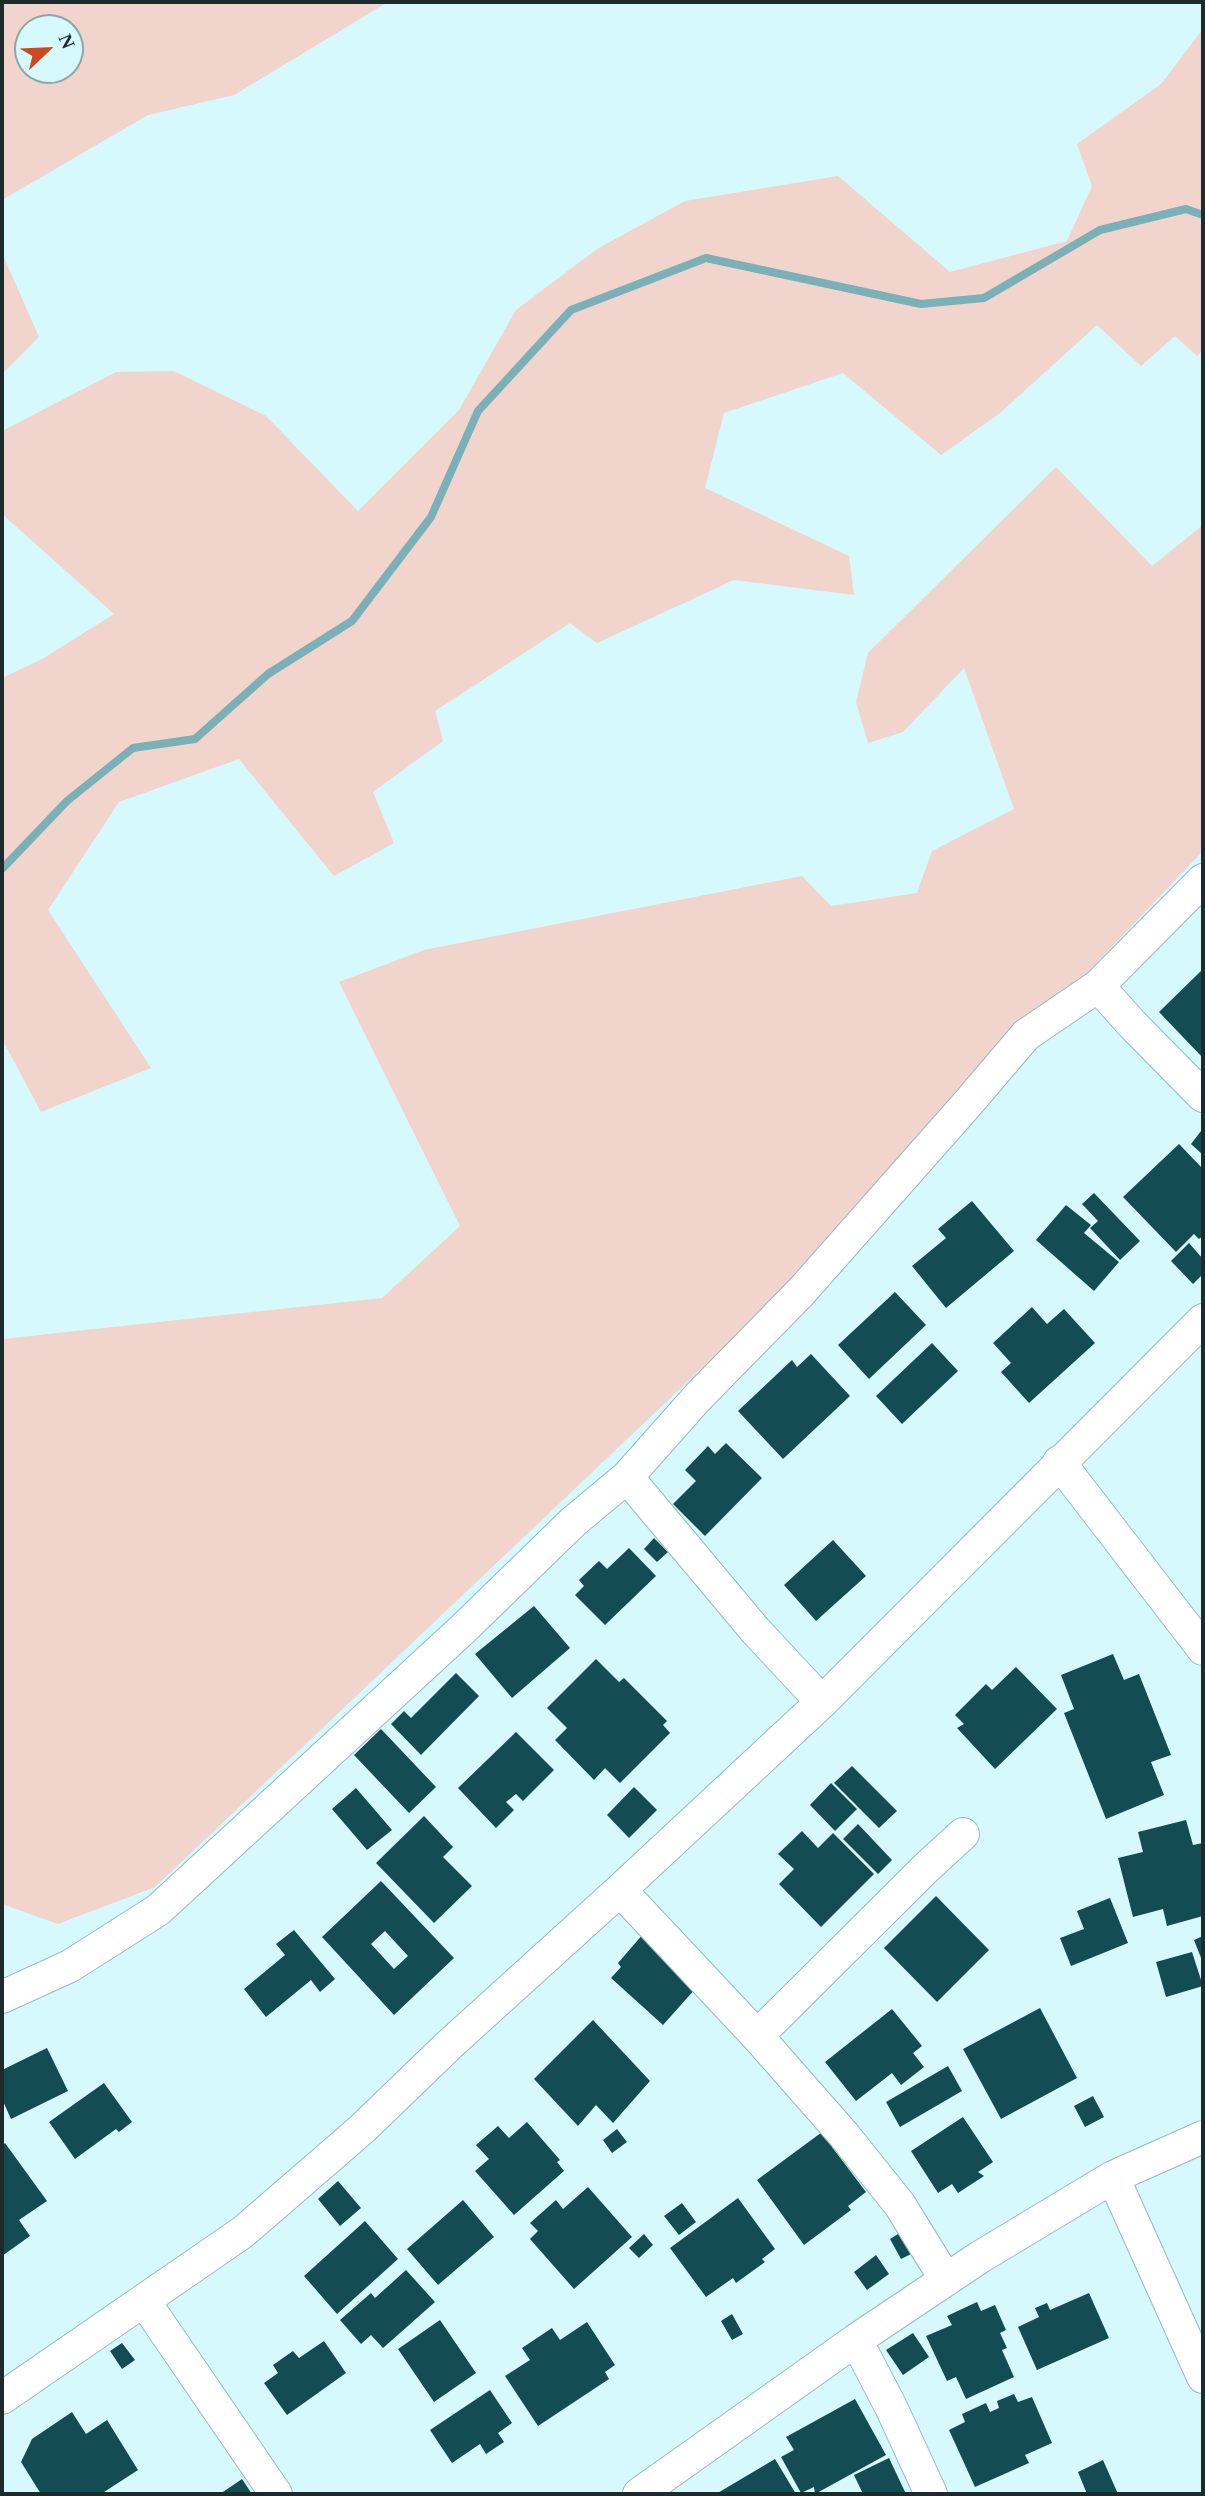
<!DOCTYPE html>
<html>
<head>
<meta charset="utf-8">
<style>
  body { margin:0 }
  #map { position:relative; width:1205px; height:2496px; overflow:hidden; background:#d5f9fd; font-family:"Times New Roman",serif }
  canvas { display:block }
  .frame { position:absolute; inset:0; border:4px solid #1d2b2d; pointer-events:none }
  .north { position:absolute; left:14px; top:14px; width:70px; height:70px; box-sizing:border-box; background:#d5f9fd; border:2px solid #8ba7aa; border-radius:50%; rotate:67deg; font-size:19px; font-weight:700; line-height:28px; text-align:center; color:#1d2b2d }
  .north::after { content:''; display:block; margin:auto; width:24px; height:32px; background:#d1491a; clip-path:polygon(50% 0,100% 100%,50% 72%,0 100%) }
</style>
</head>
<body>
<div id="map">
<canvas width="1205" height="2496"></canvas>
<div class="frame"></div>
<div class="north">N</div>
</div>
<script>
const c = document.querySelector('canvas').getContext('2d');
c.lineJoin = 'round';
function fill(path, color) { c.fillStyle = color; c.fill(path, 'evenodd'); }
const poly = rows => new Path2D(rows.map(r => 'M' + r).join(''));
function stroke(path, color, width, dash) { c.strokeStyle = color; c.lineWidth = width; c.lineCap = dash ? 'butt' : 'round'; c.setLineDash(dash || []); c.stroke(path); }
fill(poly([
  [2,2,388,2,234,95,148,115,2,200],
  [28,28,70,28,70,70,28,70],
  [1203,29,1203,350,1197,356,1175,336,1141,366,1097,325,1000,413,941,455,843,373,724,413,705,488,849,556,854,595,734,580,597,643,570,623,435,711,443,741,373,792,394,843,334,876,239,759,119,802,48,910,151,1068,41,1112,2,1039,2,678,44,658,114,614,2,514,2,431,116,372,174,371,266,416,358,511,459,410,516,310,597,249,685,201,838,176,950,272,1067,241,1092,186,1077,144,1161,84],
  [2,253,39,337,2,374],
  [1056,467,1152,566,1203,525,1203,851,799,1276,155,1887,58,1924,2,1904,2,1339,382,1298,460,1226,339,982,424,950,802,876,831,906,917,893,932,851,1014,809,964,668,903,732,868,743,856,702,868,653]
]), '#f1d4cb');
stroke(poly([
  [2,869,67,801,133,748,195,739,268,674,352,621,431,517,478,411,571,310,706,258,921,304,984,298,1100,230,1186,209,1203,215]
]), '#7ab0b8', 8);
fill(poly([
  [1203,969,1203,1058,1159,1012],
  [1201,1131,1203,1133,1203,1155,1191,1144],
  [1179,1144,1203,1169,1203,1236,1199,1239,1194,1234,1176,1252,1123,1197],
  [1094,1193,1140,1241,1120,1260,1090,1228,1098,1221,1082,1204],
  [972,1201,1014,1251,946,1308,912,1266,946,1238,938,1229],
  [1066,1205,1091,1225,1084,1233,1119,1262,1094,1291,1036,1240],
  [1189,1243,1203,1259,1203,1274,1193,1284,1171,1261],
  [895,1292,926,1325,869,1379,838,1345],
  [1032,1307,1047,1324,1064,1309,1095,1343,1029,1403,1001,1372,1011,1363,993,1343],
  [932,1343,958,1371,902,1424,876,1396],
  [811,1354,850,1396,783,1459,738,1411,792,1360,797,1367],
  [726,1443,762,1478,705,1536,673,1504,696,1481,685,1470,708,1446,715,1454],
  [654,1538,668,1552,657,1562,644,1549],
  [833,1540,866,1576,816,1621,784,1585],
  [629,1548,656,1576,605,1625,575,1595,584,1586,579,1580,599,1561,607,1569],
  [534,1606,570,1648,512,1698,475,1654],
  [1113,1654,1124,1680,1139,1674,1171,1755,1151,1762,1164,1795,1106,1819,1064,1713,1074,1709,1061,1675],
  [596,1659,619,1682,624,1678,667,1721,663,1725,670,1733,620,1783,605,1768,594,1780,555,1740,567,1728,547,1708],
  [1016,1667,1057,1709,995,1769,957,1728,964,1724,955,1715,986,1684,992,1690],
  [456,1673,479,1696,421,1755,391,1724,404,1711,411,1718],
  [381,1729,436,1787,409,1813,354,1755],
  [516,1732,554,1770,523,1801,516,1794,506,1802,514,1810,496,1828,458,1788],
  [852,1766,897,1811,879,1828,834,1783],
  [831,1783,857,1809,835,1831,810,1805],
  [634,1787,657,1810,629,1838,607,1815],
  [356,1788,392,1830,367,1850,332,1809],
  [424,1816,453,1847,443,1857,472,1886,434,1923,376,1863],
  [1186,1820,1193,1845,1203,1843,1203,1916,1167,1926,1163,1909,1133,1917,1118,1858,1143,1852,1138,1832],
  [858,1824,892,1860,878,1874,843,1839],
  [802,1831,818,1848,833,1833,874,1874,821,1927,779,1884,794,1869,778,1854],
  [381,1881,454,1958,394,2015,322,1937],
  [385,1931,408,1956,394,1969,371,1944],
  [936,1896,989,1950,937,2002,884,1948],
  [1110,1898,1128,1943,1071,1966,1060,1938,1084,1929,1077,1911],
  [294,1930,335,1979,320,1992,311,1980,266,2017,244,1989,285,1955,276,1944],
  [644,1933,696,1988,663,2025,611,1978,621,1967,618,1963],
  [1203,1936,1203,1963,1194,1940],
  [1192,1952,1203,1986,1166,1997,1156,1962],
  [1040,2008,1077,2078,1001,2119,963,2049],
  [892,2009,922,2046,913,2053,924,2067,901,2085,892,2073,856,2101,825,2062],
  [593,2020,650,2081,613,2123,596,2105,578,2126,534,2079],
  [47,2048,68,2091,11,2119,2,2099,2,2070],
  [948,2066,962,2091,900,2127,886,2102],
  [104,2083,132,2122,119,2132,116,2129,75,2159,49,2122],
  [1093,2096,1104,2117,1085,2127,1074,2106],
  [963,2117,993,2162,978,2172,984,2176,958,2193,952,2184,938,2193,911,2151],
  [527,2122,560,2160,557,2162,564,2171,514,2215,475,2171,489,2159,476,2145,498,2126,509,2138],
  [833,2124,843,2138,832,2147,866,2192,848,2206,851,2210,804,2245,757,2180],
  [617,2129,627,2142,612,2153,603,2140],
  [5,2143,47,2201,19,2220,30,2236,2,2256,2,2146],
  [338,2181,361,2208,340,2226,318,2199],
  [588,2187,632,2237,574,2289,530,2239,538,2231,530,2223,556,2200,563,2209],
  [738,2198,775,2249,762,2259,765,2262,736,2283,733,2278,706,2297,670,2248],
  [463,2200,494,2237,438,2285,407,2249],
  [682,2203,696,2222,679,2235,664,2216],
  [365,2221,398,2259,337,2314,304,2276],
  [903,2231,915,2252,901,2259,890,2239],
  [644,2234,653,2245,639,2258,629,2248],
  [876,2255,889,2274,867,2290,854,2272],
  [406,2270,435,2302,383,2348,371,2335,361,2344,340,2320,371,2293,375,2298],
  [1089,2293,1109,2338,1037,2370,1018,2327,1039,2317,1035,2308,1047,2303,1050,2310],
  [977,2302,981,2311,995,2305,1006,2330,1000,2333,1007,2348,1002,2350,1014,2377,966,2399,956,2377,947,2381,926,2336,952,2325,947,2316],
  [732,2314,743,2334,732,2340,721,2321],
  [440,2320,476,2373,434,2402,398,2349],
  [587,2322,615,2365,605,2372,609,2379,538,2426,505,2376,530,2360,522,2348,552,2328,560,2340],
  [913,2333,929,2357,903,2375,886,2350],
  [324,2341,346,2373,287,2415,264,2383,278,2373,273,2365,293,2351,299,2358],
  [122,2343,135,2360,122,2369,110,2351],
  [490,2390,512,2423,498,2433,504,2442,486,2454,480,2444,452,2463,430,2430],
  [1014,2394,1018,2402,1032,2397,1052,2443,1025,2455,1029,2463,975,2487,949,2430,965,2422,962,2414,986,2403,990,2412,999,2408,997,2401],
  [855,2399,886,2455,815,2494,814,2487,801,2493,781,2457,794,2450,786,2437],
  [72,2412,86,2434,107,2420,138,2470,101,2494,41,2494,21,2462,32,2439],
  [889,2458,906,2494,863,2494,854,2475],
  [775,2459,796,2494,716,2494],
  [1103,2460,1118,2494,1087,2494,1078,2472],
  [242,2479,252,2494,220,2494]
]), '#134c52');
const street = poly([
  [1098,986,1132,1024,1203,1096],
  [1059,1462,1203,1649],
  [627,1477,755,1630,822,1702],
  [620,1890,757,2036,844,2135,900,2205,946,2280],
  [2,1997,70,1966,158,1910,463,1629,573,1522,627,1477,698,1397,801,1292,969,1102,1026,1035,1098,986,1203,880],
  [757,2036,926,1868,963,1834],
  [1113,2177,1203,2377],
  [144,2301,276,2494],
  [856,2340,891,2407,931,2494],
  [2,2398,243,2232,362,2129,449,2045,620,1890,822,1702,1203,1320],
  [639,2494,856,2340,980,2257,1113,2177,1203,2137]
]);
stroke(street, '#98bbbf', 34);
stroke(street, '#fff', 32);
</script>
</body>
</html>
